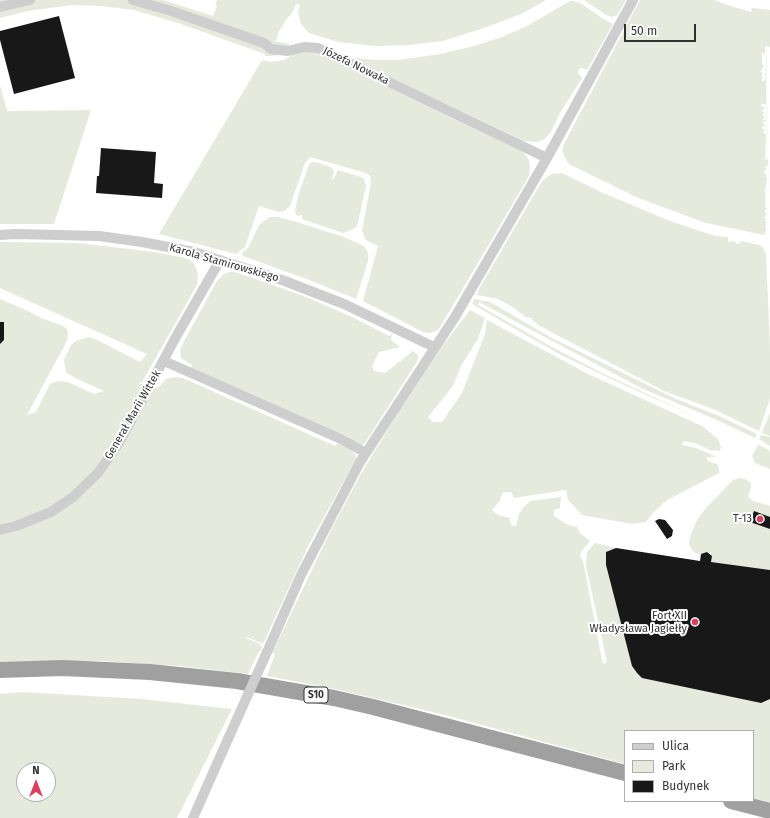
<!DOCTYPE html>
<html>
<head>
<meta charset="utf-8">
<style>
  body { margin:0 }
  #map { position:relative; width:770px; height:818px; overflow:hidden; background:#fff; font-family:"Fira Sans",sans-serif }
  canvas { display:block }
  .legend { position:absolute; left:624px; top:730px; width:130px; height:72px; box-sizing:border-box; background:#fff; border:1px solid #adadad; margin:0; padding:5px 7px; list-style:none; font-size:12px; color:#313131 }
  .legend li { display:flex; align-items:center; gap:8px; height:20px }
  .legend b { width:20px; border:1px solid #adadad }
  .north { position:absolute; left:16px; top:762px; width:40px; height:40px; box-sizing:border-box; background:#fff; border:1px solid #adadad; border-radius:50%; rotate:0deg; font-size:11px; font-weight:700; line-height:16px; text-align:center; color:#313131 }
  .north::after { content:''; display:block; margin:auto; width:14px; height:18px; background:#dc3f5d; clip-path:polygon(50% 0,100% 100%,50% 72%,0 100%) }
  .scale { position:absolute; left:624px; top:24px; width:72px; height:18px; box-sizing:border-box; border:2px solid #313131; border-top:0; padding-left:5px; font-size:12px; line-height:14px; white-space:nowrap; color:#313131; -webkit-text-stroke:3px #fff; paint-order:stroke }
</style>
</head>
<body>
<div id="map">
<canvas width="770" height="818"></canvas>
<ul class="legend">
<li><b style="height:5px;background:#cecece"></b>Ulica</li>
<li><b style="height:11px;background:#e5eadd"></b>Park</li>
<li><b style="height:11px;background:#181818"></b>Budynek</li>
</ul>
<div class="north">N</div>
<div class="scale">50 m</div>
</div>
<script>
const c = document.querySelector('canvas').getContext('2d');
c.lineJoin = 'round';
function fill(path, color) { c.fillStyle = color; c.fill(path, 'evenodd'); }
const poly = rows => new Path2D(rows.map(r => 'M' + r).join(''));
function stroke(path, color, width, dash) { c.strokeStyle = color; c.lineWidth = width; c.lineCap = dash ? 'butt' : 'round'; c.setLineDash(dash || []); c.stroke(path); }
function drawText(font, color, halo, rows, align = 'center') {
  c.font = font + ' "Fira Sans",sans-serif'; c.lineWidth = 4; c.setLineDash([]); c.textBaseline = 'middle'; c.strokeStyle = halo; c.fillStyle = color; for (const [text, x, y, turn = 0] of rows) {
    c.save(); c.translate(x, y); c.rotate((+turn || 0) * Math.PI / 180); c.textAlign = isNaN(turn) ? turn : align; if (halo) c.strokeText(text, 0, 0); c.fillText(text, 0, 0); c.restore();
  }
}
fill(poly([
  [0,0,163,0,213,16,217,6,215,5,217,0,546,0,523,13,490,26,443,41,409,45,376,46,338,42,309,33,301,24,298,12,300,5,296,4,291,15,288,17,278,33,277,39,274,41,289,44,289,46,280,55,270,56,265,56,265,54,181,24,134,10,101,6,73,5,27,11,0,18],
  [584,0,626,0,617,15,612,17,606,15],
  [640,0,715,0,724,4,751,12,752,8,770,10,770,47,766,46,765,47,765,54,762,52,762,63,764,67,762,68,761,72,764,73,762,74,762,77,764,78,762,79,762,81,765,81,767,47,766,83,768,156,766,104,762,104,761,106,765,108,762,111,765,113,762,115,765,117,763,119,766,121,763,122,763,124,766,126,762,127,762,128,766,131,763,131,763,133,766,134,765,159,767,160,768,158,770,223,768,166,767,166,765,167,767,170,765,170,764,173,767,175,766,176,767,178,765,191,765,199,767,199,765,200,765,205,767,205,765,206,765,208,768,209,765,210,765,213,768,214,765,215,765,218,769,218,765,219,766,222,768,222,765,223,766,224,765,228,767,226,764,235,706,223,636,197,569,164,564,156,562,149,565,142],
  [570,1,573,1,580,3,602,18,613,24,587,70,582,68,579,69,578,73,582,78,560,113,551,132,545,139,537,142,524,141,354,60,355,58,376,60,398,60,441,54,474,46,502,37,527,26],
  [312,51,521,151,524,153,529,160,530,168,529,176,439,329,434,332,429,333,423,332,363,301,378,246,366,240,362,231,371,182,370,176,366,173,310,157,305,163,290,206,284,211,279,212,259,206,245,247,236,254,159,234,262,60,269,62,285,60,295,52],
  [0,85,7,111,91,110,54,224,0,224],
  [312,162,316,162,331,167,334,171,332,180,333,180,338,170,361,177,364,179,366,186,357,226,354,229,343,233,302,219,302,215,297,216,296,214,295,211,298,196,309,164],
  [562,173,603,193,670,221,715,236,728,237,728,242,734,241,737,244,740,243,741,241,759,245,763,247,766,255,770,346,770,399,759,431,713,409,664,391,540,326,533,321,532,318,526,317,511,306,498,299,477,295,479,289,542,181,551,174],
  [270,217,278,217,290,220,344,237,364,246,368,253,368,261,356,299,312,281,243,256,242,253,248,248,259,225,264,221],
  [0,242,78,243,154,252,185,258,190,260,194,264,196,268,198,273,197,285,142,382,138,383,158,388,166,379,175,377,183,378,335,446,338,443,349,448,356,455,356,459,308,546,263,644,247,637,246,638,260,644,262,647,261,651,259,651,248,674,181,666,101,661,0,662,0,299,28,311,41,318,63,326,67,329,68,333,67,341,27,415,36,412,50,384,54,382,58,381,68,382,94,394,104,391,75,378,66,372,64,360,71,345,76,341,88,337,95,339,140,362,147,354,0,288],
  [229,272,235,272,301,295,350,316,389,336,392,334,391,340,400,347,379,352,372,366,374,371,385,373,413,351,418,355,418,360,365,443,362,445,352,442,349,437,191,368,192,365,181,358,180,350,182,345,217,281,224,274],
  [474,299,490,302,550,337,676,399,719,416,757,434,755,438,717,420,641,388,479,302,478,305,552,347,602,373,695,416,624,385,559,354,472,304],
  [470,310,485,318,478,339,461,366,453,386,428,417,433,422,442,422,462,393,485,334,487,320,588,374,702,426,718,439,721,447,720,451,710,450,695,443,683,441,682,445,696,448,717,457,707,457,707,460,712,463,717,464,719,469,719,473,667,500,653,513,646,522,632,524,582,515,568,500,566,490,514,498,511,492,503,492,499,502,492,510,498,515,510,518,510,523,513,526,516,526,519,514,523,508,530,501,561,497,560,508,554,510,554,516,566,524,577,527,580,533,590,541,581,552,580,556,583,561,602,661,604,664,607,662,586,566,587,552,595,543,616,548,606,552,606,565,632,666,637,673,643,678,761,703,770,699,770,803,753,798,753,731,625,731,625,764,449,716,335,689,267,676,275,654,272,653,276,645,330,532,362,472,395,418,440,349],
  [770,413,770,436,762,433],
  [761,435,770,437,770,446,759,439],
  [758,445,769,450,770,453,770,469,755,463,752,456],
  [740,478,745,479,751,483,751,488,748,497,753,501,770,506,770,570,711,562,712,556,710,553,707,552,701,554,695,553,690,547,689,542,691,534,697,520,706,508,733,480],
  [21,692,142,699,232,709,177,818,0,818,0,694],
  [24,770,48,770,48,794,24,794]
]), '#e5eadd');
fill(poly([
  [59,16,75,78,14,94,0,40,0,31],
  [101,148,156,152,154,183,163,184,162,198,96,193,97,176,99,176],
  [0,322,4,322,4,340,0,344],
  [754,511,770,517,770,529,750,522],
  [659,519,665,520,673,530,672,536,667,539,655,521],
  [616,548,700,561,701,554,707,552,712,556,711,562,770,570,770,699,761,703,642,678,637,673,632,666,606,565,606,552]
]), '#181818');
stroke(poly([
  [133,0,171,11,264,43,271,49,288,51,304,47,318,48,547,158],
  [0,7,30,0],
  [0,235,16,234,99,236,142,242,194,252,282,280,344,304,434,347],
  [164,361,341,439,366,453],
  [0,530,16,526,51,512,73,497,98,473,119,443,177,335,220,260],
  [267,652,301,575,360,462,455,317,547,158,633,0],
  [193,818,228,739]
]), '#cecece', 10);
stroke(poly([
  [0,670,62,668,150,672,237,681,265,686,334,698,373,707,625,773],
  [731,801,770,811]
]), '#a0a0a0', 16);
stroke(poly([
  [228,739,267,652]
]), '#cecece', 10);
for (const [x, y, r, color] of [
  [760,519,4,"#dc3f5d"],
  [695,622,4,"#dc3f5d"]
]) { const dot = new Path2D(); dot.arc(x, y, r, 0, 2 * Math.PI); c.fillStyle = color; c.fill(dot); stroke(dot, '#fff', 1.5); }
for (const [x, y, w] of [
  [316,695,24]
]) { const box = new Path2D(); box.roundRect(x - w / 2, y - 8, w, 16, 3); c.fillStyle = '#fff'; c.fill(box); stroke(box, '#313131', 1); }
drawText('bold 10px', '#313131', null, [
  ["S10",316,695]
]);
drawText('11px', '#313131', '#fff', [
  ["Józefa Nowaka",356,66,26],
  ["Karola Stamirowskiego",224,263,16],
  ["Generał Marii Wittek",133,415,-60]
]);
drawText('11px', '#313131', '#fff', [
  ["T-13",752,519],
  ["Fort XII",687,616],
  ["Władysława Jagiełły",687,629]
], 'right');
</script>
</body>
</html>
